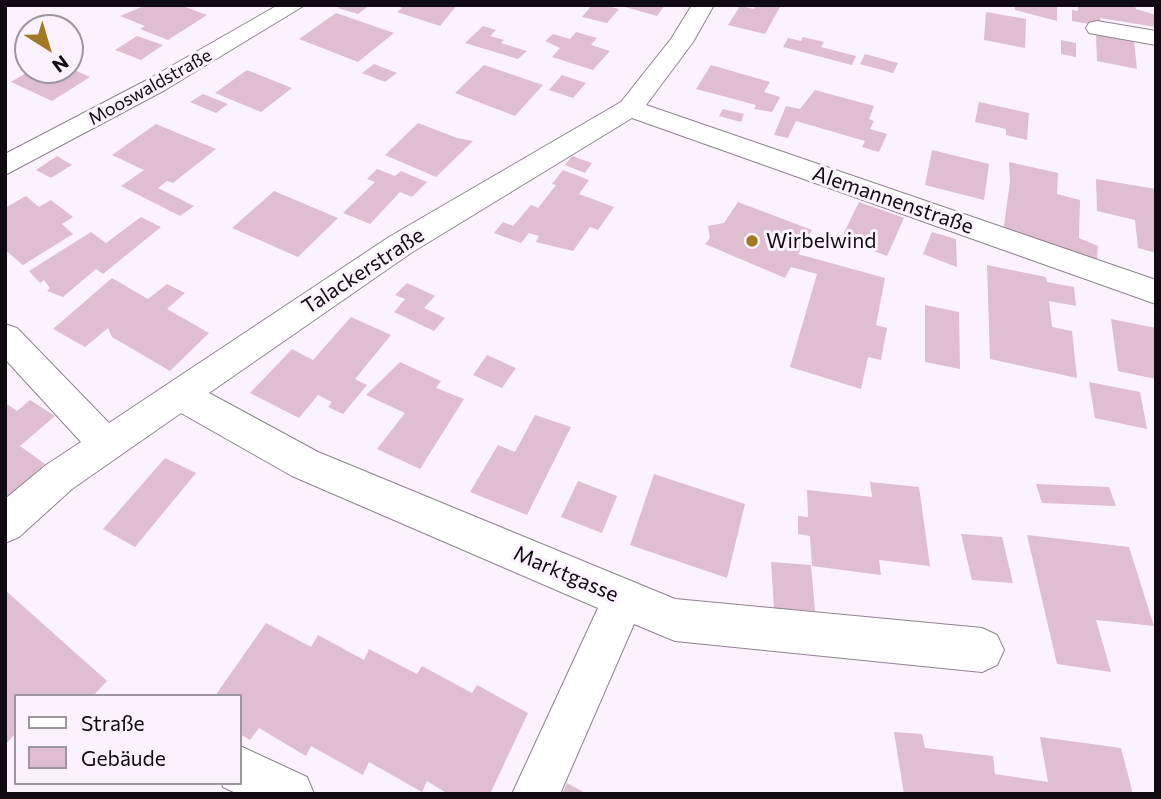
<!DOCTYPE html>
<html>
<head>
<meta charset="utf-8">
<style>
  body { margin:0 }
  #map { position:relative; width:1161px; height:799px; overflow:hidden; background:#fbf2fd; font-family:Commissioner,sans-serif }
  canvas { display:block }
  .frame { position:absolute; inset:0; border:7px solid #100b11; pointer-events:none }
  .legend { position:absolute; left:14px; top:694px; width:228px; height:91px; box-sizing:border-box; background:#fbf2fd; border:2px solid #9d969f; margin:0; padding:9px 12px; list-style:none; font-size:21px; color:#100b11 }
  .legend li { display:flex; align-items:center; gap:14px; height:35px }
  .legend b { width:35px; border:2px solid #9d969f }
  .north { position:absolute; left:14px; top:14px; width:70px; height:70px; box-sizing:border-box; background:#fbf2fd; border:2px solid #9d969f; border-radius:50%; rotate:143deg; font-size:19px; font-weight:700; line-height:28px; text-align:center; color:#100b11 }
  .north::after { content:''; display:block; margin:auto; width:24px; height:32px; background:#a07826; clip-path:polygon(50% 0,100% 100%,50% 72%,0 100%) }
</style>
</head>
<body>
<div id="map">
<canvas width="1161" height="799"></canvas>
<div class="frame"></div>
<ul class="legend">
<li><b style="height:9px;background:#fff"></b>Straße</li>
<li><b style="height:19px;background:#debecf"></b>Gebäude</li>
</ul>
<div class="north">N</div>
</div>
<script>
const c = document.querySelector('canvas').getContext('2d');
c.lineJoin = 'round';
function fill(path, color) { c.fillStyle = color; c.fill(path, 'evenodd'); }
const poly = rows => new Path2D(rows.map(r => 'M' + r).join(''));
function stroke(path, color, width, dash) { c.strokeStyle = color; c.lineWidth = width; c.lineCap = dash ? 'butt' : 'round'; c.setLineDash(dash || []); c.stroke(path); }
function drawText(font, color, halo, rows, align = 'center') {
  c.font = font + ' Commissioner,sans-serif'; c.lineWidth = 6; c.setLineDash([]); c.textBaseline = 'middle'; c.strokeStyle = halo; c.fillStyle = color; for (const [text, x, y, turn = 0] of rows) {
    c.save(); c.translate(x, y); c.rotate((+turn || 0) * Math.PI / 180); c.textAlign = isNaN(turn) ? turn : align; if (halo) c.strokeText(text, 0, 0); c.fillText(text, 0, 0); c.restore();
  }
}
fill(poly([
  [146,5,180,5,207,15,168,40,140,29,145,26,120,16],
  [341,5,370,5,358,14,338,8],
  [396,5,457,5,440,26,397,12,402,8],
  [592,5,603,5,619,9,607,23,582,17],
  [618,5,665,5,657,16],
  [757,5,780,7,765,34,728,25,740,6,754,9],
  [1015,5,1057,5,1057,21,1015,10],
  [1078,5,1135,6,1136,9,1156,15,1156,27,1100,18,1101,26,1072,21,1072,10,1078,11],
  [986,12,1026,19,1025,48,984,40],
  [336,13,394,33,358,62,299,39],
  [483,26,496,30,490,36,504,40,501,43,527,51,518,59,465,43],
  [576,32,597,38,591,45,610,51,593,70,552,57,560,48,545,41,553,34,570,39],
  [1096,34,1134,41,1137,69,1097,61],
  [137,36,163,45,141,60,115,50],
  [803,37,824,42,821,47,856,56,852,65,783,47,788,38,801,41],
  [1061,40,1076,43,1076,57,1061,54],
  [865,54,898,63,893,73,860,64],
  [374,64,397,73,385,82,362,73],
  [484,65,543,85,515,116,455,93],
  [711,65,770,82,764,92,780,97,772,112,754,109,756,105,696,89],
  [70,68,90,77,52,101,11,82,31,70],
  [247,70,292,88,261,112,215,93],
  [562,75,586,83,573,98,549,90],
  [815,90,874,106,869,119,874,121,870,129,887,134,879,152,862,147,865,141,796,121,788,138,774,135,786,106,800,109],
  [203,94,228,104,216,113,190,102],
  [979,102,1029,113,1027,140,1006,135,1006,129,975,122],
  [723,109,744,114,741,122,719,116],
  [418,123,457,138,473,141,436,177,385,155],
  [156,124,216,149,173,183,167,181,158,188,194,206,180,216,121,186,144,170,112,155],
  [932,150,989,164,984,200,925,185],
  [57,156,72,165,51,178,36,170],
  [572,156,592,163,585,173,565,165],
  [1009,162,1058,173,1057,194,1080,200,1079,238,1098,246,1097,260,1003,233,1010,182],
  [377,169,395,176,401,171,427,182,412,197,400,192,370,224,343,213,375,182,367,179],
  [563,170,589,180,579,194,614,207,598,230,590,227,573,251,536,242,539,236,529,233,521,243,494,233,503,222,513,226,531,205,538,208,556,185,552,184],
  [1096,179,1156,189,1156,253,1138,248,1135,220,1097,211],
  [274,191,338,218,298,257,232,228],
  [26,196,39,207,51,200,73,217,62,224,73,234,23,265,5,250,5,208],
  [738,202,812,230,798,254,885,278,876,325,887,328,881,360,868,357,861,389,790,367,817,274,791,267,785,278,705,244,710,238,708,226,724,223],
  [859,202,904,218,887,256,841,239],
  [141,217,161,227,103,274,96,269,63,297,47,291,50,288,44,280,40,283,29,271,91,232,106,243],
  [932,232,956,239,957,267,923,254],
  [987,265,1046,277,1047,282,1074,287,1076,306,1049,301,1052,327,1072,331,1077,378,990,359],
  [112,278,148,299,167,284,185,293,167,309,209,333,170,371,112,337,108,328,85,347,53,329],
  [407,283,435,296,424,308,445,318,434,331,394,312,405,299,395,295],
  [925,305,959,312,960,369,925,362],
  [351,317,391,335,355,379,367,385,343,414,328,407,332,402,318,395,299,418,250,393,292,349,313,360],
  [1111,319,1156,328,1156,379,1118,371],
  [487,355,516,368,502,388,473,375],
  [400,362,441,381,436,388,464,399,420,469,377,449,405,413,366,395],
  [1089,382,1140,392,1147,429,1095,418],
  [30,400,55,416,20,446,45,464,5,500,5,403,17,411],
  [535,415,571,427,527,515,470,492,498,445,515,452],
  [165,458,196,473,135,547,103,529],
  [654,474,745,504,727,578,630,545],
  [578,481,617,496,602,533,561,517],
  [870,482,919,487,930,566,879,560,881,575,812,566,810,536,798,534,798,516,808,517,807,490,872,497],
  [1036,484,1109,487,1116,506,1042,503],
  [961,534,1002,537,1013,583,972,580],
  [1027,535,1129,547,1154,626,1096,620,1111,672,1057,664],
  [771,562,811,565,815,611,774,608],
  [5,590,107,681,93,696,16,696,16,733,5,745],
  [266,623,311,647,318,635,364,660,369,649,417,674,422,666,472,693,477,685,528,713,490,794,448,794,427,781,422,792,369,762,363,775,311,746,306,756,259,728,250,740,240,734,240,696,215,696],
  [894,732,922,734,925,748,993,756,995,774,1048,782,1040,737,1121,748,1133,794,904,794],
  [567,783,587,794,562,794]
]), '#debecf');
const street = poly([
  [278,5,305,5,165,90,5,175,5,154,147,80,278,5],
  [692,5,714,5,693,42,646,105,1156,280,1156,304,632,118,411,253,209,393,318,452,675,599,982,628,997,635,1004,650,997,665,982,672,675,641,634,624,560,794,512,794,598,608,292,476,181,413,72,489,19,537,5,543,5,499,46,465,81,442,5,359,5,324,17,328,109,423,389,237,621,102,671,39,692,5],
  [1097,21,1156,31,1156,45,1089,33,1086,28,1089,23,1097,21],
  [240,746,307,777,314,794,238,794,223,787,222,783,240,783,240,746]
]);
stroke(street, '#908292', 2);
fill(street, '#fff');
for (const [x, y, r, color] of [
  [752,241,7,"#a07826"]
]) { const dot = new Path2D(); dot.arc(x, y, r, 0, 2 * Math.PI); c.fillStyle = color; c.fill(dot); stroke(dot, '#fbf2fd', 2.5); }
drawText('18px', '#100b11', '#fbf2fd', [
  ["Mooswaldstraße",150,87,-29]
]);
drawText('21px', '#100b11', '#fbf2fd', [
  ["Alemannenstraße",893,200,19],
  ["Talackerstraße",363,271,-33],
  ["Marktgasse",566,574,23]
]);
drawText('21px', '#100b11', '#fbf2fd', [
  ["Wirbelwind",766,241]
], 'left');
</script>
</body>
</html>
